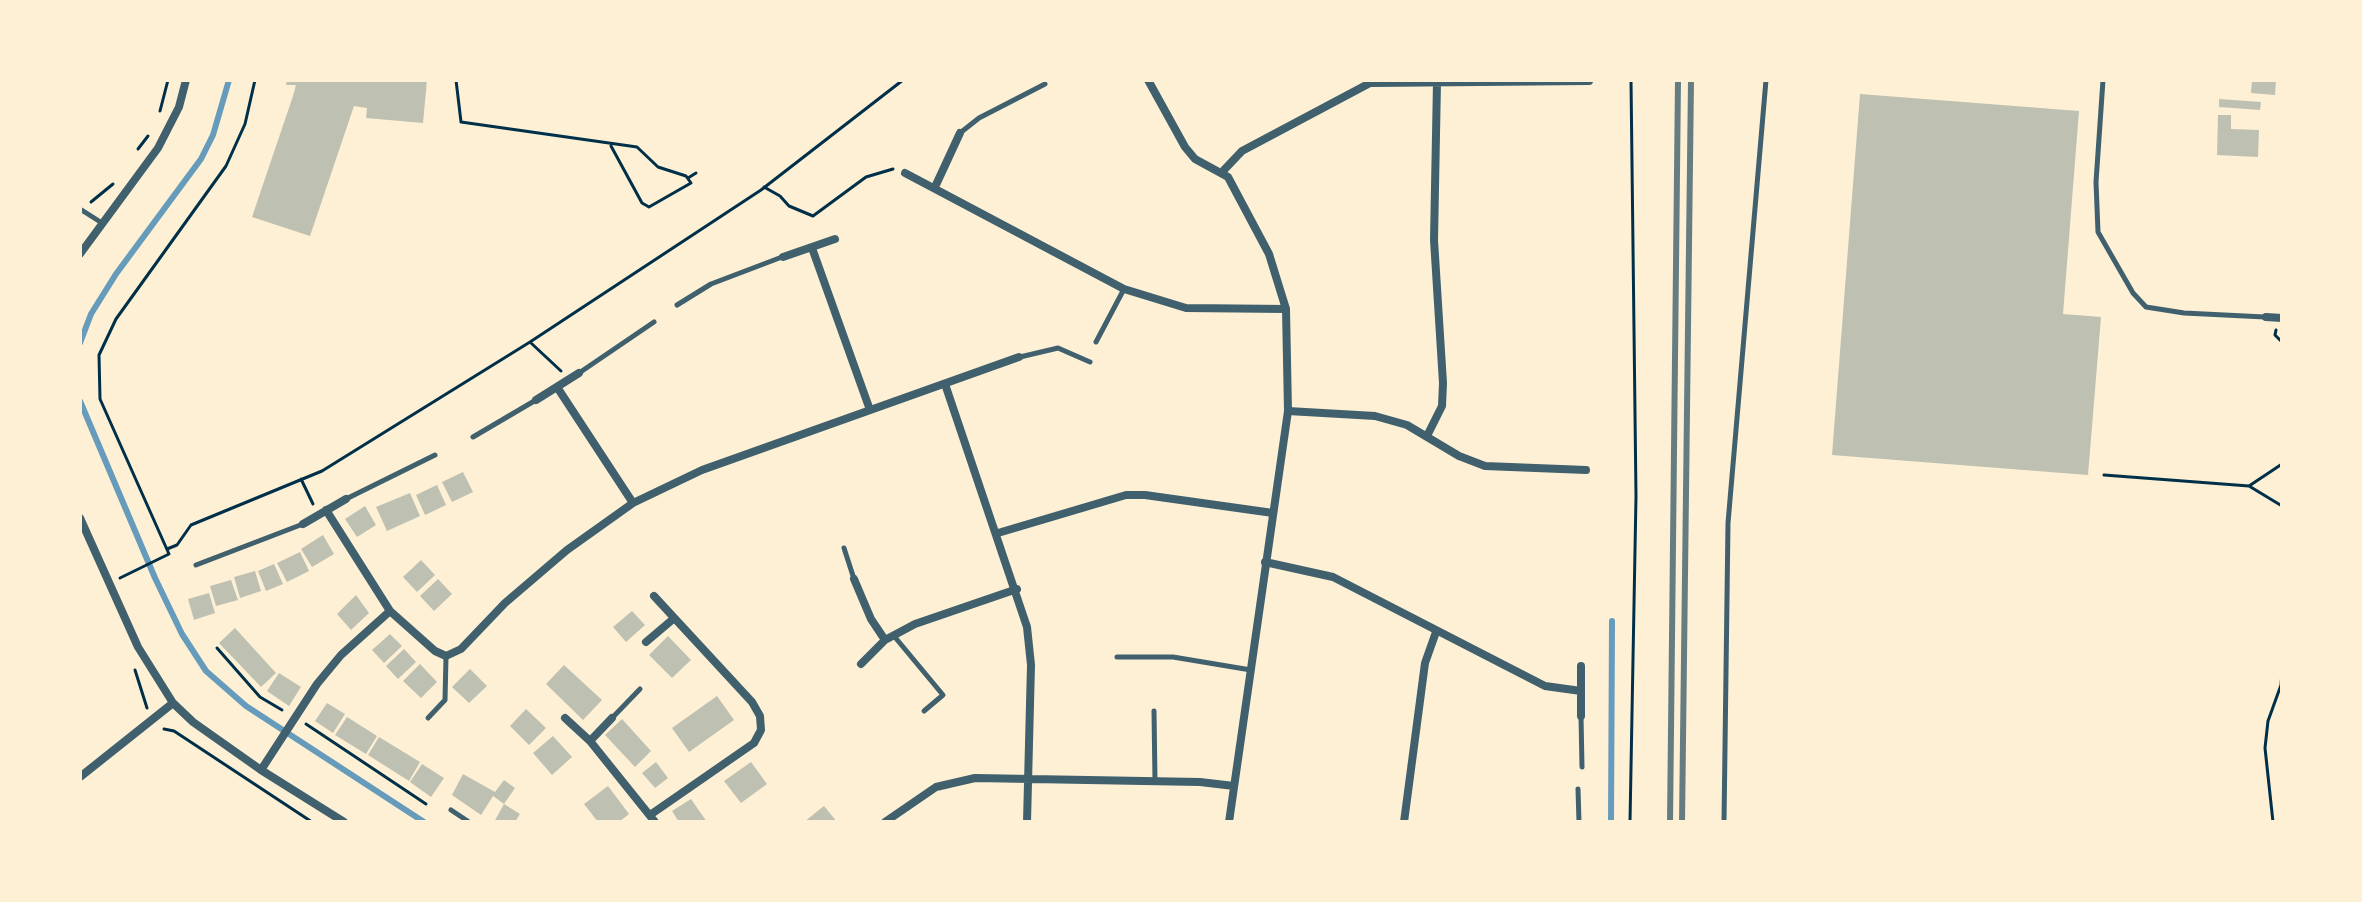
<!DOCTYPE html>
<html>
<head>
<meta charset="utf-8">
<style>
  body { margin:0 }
  #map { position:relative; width:2362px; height:902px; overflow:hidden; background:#fdf0d5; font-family:"Noto Serif",serif }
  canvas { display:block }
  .frame { position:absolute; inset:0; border:82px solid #fdf0d5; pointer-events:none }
</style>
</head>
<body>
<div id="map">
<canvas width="2362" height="902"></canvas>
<div class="frame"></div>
</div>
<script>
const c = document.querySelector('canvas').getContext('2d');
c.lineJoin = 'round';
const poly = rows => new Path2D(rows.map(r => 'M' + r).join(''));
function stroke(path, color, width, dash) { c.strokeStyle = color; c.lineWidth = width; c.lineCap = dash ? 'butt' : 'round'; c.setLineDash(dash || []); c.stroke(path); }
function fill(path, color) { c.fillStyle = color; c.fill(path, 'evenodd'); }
stroke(poly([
  [80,343,91,314,116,274,201,159,213,135,229,80],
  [80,401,155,578,182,634,206,671,246,706,424,822],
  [1611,822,1612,621]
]), '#669bbc', 6);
fill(poly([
  [287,80,427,80,423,123,366,118,367,108,354,106,310,236,252,217,293,96,296,85,286,85],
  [2252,80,2276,80,2275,95,2251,93],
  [1860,94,2079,111,2063,314,2101,317,2088,475,1832,455],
  [2219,99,2261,102,2260,110,2219,107],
  [2218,115,2231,115,2231,129,2259,130,2258,157,2217,155],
  [463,472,473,492,452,502,442,482],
  [437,485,446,505,425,515,416,495],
  [410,493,420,516,387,531,376,507],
  [365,506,376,525,357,537,345,519],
  [323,535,334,554,312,567,301,549],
  [300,552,309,571,287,582,277,563],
  [421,560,435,575,417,592,403,577],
  [274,564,283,584,266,591,258,571],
  [255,571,261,591,240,598,234,577],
  [438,579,452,594,434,611,420,596],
  [231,580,238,600,216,606,210,586],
  [209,593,215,613,194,620,188,599],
  [356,595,369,613,351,630,337,614],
  [632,611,645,625,626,642,613,627],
  [235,628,276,673,261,687,219,643],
  [390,634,402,646,384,663,372,650],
  [668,636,691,660,672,678,649,655],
  [404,649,416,662,398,679,386,666],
  [420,664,437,682,421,698,403,681],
  [564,665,602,700,583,720,546,684],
  [470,669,487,686,469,703,452,687],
  [279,673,301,687,289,706,267,691],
  [717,696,734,720,689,752,672,728],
  [327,703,345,714,333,733,315,721],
  [526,709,546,728,529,745,510,726],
  [347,717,377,736,366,754,335,735],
  [622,719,651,751,635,767,605,735],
  [553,736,572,757,552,775,533,753],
  [379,737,420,762,409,781,368,755],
  [656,762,668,778,655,788,642,773],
  [751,762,767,784,741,803,724,781],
  [422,764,444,778,431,797,410,782],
  [463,774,495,792,504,780,515,788,504,804,493,796,481,815,452,795],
  [608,786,629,814,619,822,598,822,584,804],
  [691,799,707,822,679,822,672,811],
  [504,804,520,814,515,822,494,822],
  [824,806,837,822,804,822]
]), '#bec0b2');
stroke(poly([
  [456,80,461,122,637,147,658,167,686,176,691,183,649,207,642,203,611,146],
  [160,111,168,80],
  [138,149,148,136],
  [688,178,696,173],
  [764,187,780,196,789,206,813,216,866,177,893,169],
  [91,202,113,184],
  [2276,330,2275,335,2282,342],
  [531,343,561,371],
  [2282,464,2249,486,2282,506],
  [2104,475,2249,486],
  [301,479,313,504],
  [167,549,177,545,191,525,322,471,530,342,761,190,903,80],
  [120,578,169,554,100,399,99,355,116,319,226,166,245,124,255,80],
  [217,648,260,697,282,710],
  [135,670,147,708],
  [306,724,426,804],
  [164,729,174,731,312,822],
  [1630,822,1636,496,1631,80],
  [2273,822,2265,748,2268,721,2281,685,2282,672]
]), '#003049', 3);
stroke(poly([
  [2103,80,2096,182,2098,232,2133,293,2146,307,2184,313,2265,317],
  [960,133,979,118,1045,84],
  [80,209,102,223],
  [677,305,711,284,782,257],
  [1096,342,1124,289],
  [1020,357,1058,348,1090,362],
  [579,373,654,322],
  [473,437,536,400],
  [346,499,435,455],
  [844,548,854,579],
  [196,565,303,524],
  [894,636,943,695,924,711],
  [1117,657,1173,657,1251,670],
  [1154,711,1155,781],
  [1581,716,1582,767],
  [428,718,445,700,446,657],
  [612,718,640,689],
  [1578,789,1579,822],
  [451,810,469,822],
  [1724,822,1728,523,1766,80]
]), '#3f606c', 5);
stroke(poly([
  [1148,80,1185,147,1195,159,1228,177,1269,254,1286,309,1288,411,1229,822],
  [1223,171,1242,151,1370,83,1589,81],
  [905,173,1124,289,1186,308,1286,309],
  [935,187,960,133],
  [812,248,870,410],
  [80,254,158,148,179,107,186,80],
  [783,257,835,239],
  [2266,317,2282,318],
  [945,384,1027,627,1031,665,1027,822],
  [557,387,633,503],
  [536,400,579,373],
  [1288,411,1375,416,1407,425,1459,456,1485,466,1586,470],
  [1427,436,1442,406,1443,383,1434,240,1437,82],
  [326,510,390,611],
  [80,518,138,647,173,703,193,722,261,770,344,822],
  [303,524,346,499],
  [998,533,1126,495,1145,495,1273,513],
  [1265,562,1333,577,1545,686,1581,691],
  [854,579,871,619,885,640],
  [646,642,672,620],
  [861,664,885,640,915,624,1017,589],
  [1581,666,1581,716],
  [565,718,590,741,655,822],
  [590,741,612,718],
  [261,770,317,684,341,655,390,611,435,651,446,656,461,649,505,603,567,550,633,503,702,470,1019,357],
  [80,777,173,703],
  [650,815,754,743,761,730,760,716,752,702,654,596],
  [885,822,936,787,975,778,1200,782,1234,786],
  [1404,822,1425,663,1436,632]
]), '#3f606c', 8);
stroke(poly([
  [1670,822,1678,80],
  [1682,822,1691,80]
]), '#657d81', 6);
</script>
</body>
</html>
